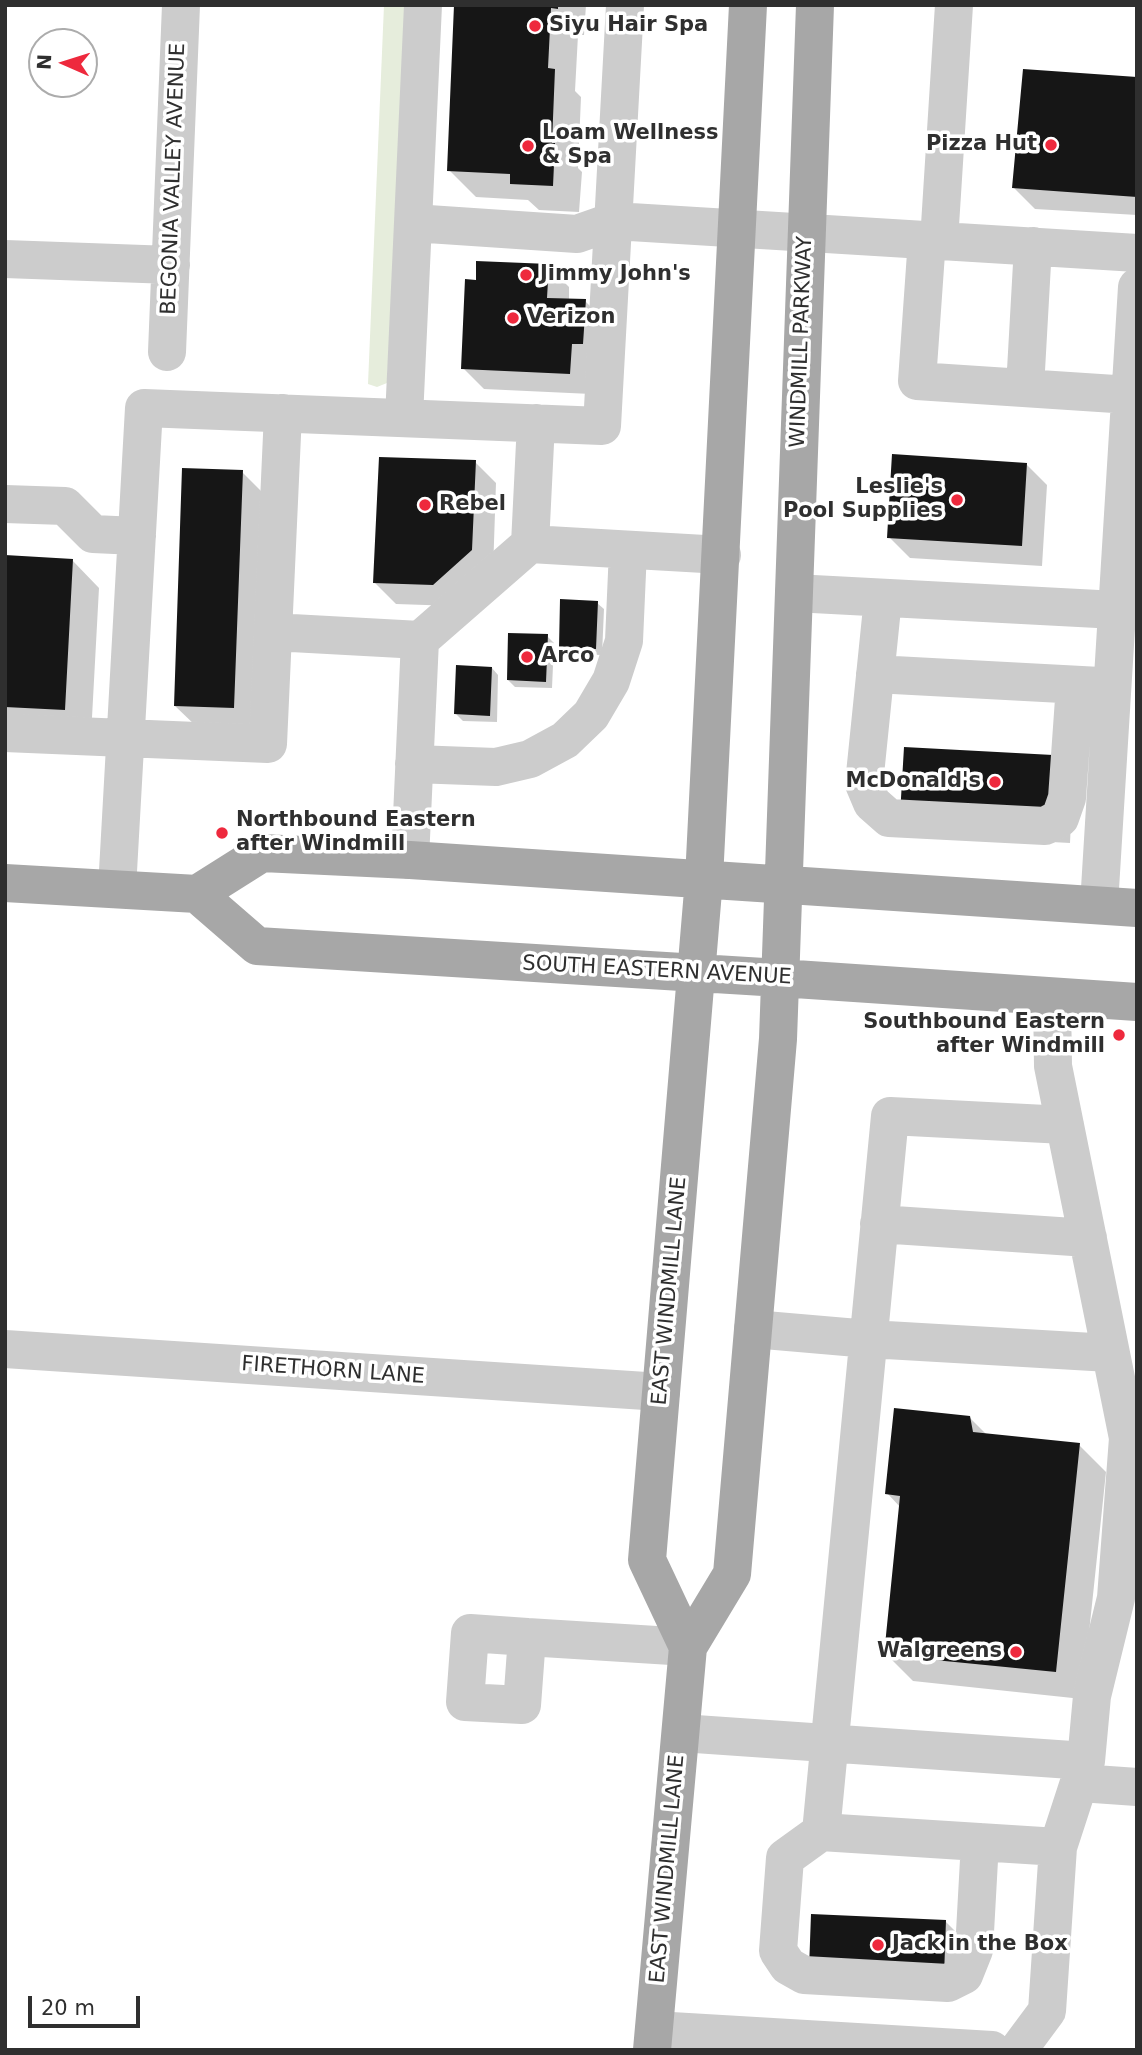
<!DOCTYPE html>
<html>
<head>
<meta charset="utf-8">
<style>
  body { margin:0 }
  #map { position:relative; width:1142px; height:2055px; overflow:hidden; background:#fff; font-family:"DejaVu Sans",sans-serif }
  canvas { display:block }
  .frame { position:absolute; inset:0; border:7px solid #2f2f2f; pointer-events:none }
  .north { position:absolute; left:28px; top:28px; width:70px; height:70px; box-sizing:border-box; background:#fff; border:2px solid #acacac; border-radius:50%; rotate:273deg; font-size:19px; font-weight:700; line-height:28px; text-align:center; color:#2f2f2f }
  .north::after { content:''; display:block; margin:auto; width:24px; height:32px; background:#ee293d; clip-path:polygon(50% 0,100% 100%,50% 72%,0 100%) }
  .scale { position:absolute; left:28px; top:1996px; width:112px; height:32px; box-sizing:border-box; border:4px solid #2f2f2f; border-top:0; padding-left:9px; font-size:21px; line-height:24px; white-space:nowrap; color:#2f2f2f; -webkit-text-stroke:5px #fff; paint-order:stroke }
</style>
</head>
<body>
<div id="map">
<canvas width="1142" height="2055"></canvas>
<div class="frame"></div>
<div class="north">N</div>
<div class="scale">20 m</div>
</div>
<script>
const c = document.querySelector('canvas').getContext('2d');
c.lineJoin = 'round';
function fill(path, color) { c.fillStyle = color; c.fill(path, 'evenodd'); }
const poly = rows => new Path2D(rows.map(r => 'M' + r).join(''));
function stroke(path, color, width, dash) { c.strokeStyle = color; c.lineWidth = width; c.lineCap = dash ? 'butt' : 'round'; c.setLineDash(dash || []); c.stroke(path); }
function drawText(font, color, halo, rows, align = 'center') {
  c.font = font + ' "DejaVu Sans",sans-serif'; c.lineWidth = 7; c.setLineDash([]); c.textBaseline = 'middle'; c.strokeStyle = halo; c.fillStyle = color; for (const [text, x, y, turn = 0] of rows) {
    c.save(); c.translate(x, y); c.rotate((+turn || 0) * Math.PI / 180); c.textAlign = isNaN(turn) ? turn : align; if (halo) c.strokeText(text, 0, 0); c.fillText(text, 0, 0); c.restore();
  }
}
fill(poly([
  [384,5,407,5,387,383,377,387,368,384]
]), '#e6eddc');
fill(poly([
  [456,5,586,5,584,35,578,35,575,91,581,97,578,168,582,172,579,212,539,210,528,200,476,197,449,170],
  [1137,79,1137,215,1035,209,1014,188],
  [548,266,569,287,569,300,585,301,606,322,591,394,484,389,463,368,478,282],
  [475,462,496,483,493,572,455,606,396,604,374,582],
  [1026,464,1047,485,1042,566,910,558,889,537],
  [242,472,263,493,255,729,197,727,175,706],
  [5,557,72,560,99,588,91,736,5,731],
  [597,603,604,609,602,655,567,654,560,647],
  [547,636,554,643,552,688,515,687,508,680],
  [492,668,498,675,497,722,463,721,456,714],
  [1073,778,1070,843,923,835],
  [970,1418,987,1435,1079,1445,1106,1472,1082,1699,913,1681,886,1654,901,1508,887,1493],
  [813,1916,946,1922,967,1943,964,1996]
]), '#0003');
fill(poly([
  [454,5,558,5,558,9,551,8,548,68,555,69,552,143,555,143,553,186,510,184,510,174,447,171],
  [1023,69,1137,77,1137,197,1012,188],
  [476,261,549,264,547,298,586,299,583,344,572,344,570,374,461,369,465,279,476,280],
  [892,454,1027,463,1022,546,887,538],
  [379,457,476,460,472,550,433,585,373,583],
  [182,468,243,470,234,708,174,706],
  [5,555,73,559,65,710,5,707],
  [560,599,598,601,596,649,559,648],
  [508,633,548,634,546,682,507,680],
  [456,665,492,667,490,716,454,714],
  [904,747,1053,755,1049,823,900,815],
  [894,1408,970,1416,973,1432,1080,1443,1056,1672,884,1655,900,1496,885,1494],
  [811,1914,946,1920,944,1976,809,1969]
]), '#161616');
stroke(poly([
  [413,223,577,234,614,221,1137,253],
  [927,239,917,381,1130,395],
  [939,241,954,5],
  [5,259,171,265],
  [167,352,181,5],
  [1025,388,1033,246],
  [404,418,423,5],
  [5,504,65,506,93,534,137,536],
  [530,544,722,555],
  [794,593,1117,610],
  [883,598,864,784,872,803,889,818,1045,826,1060,818,1067,798,1075,685],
  [273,632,420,640,410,860],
  [420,640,530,544,536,423],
  [875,674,1100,686],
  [5,733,268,744,283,413],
  [414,764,496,767,530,759,565,740,591,715,611,681,624,641,628,550],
  [117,889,144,408,602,426,625,5],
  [1099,905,1137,287],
  [879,1224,1088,1238],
  [753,1329,869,1339,1110,1353],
  [5,1349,661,1392],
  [527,1637,522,1705,465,1702,470,1633,527,1637,688,1647],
  [681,1733,1086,1761,1092,1696,1116,1598,1128,1438,1053,1066,1052,997],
  [1080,1783,1137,1787],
  [821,1832,890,1116,1065,1125],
  [980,1842,974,1950,964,1975,948,1983,804,1975,788,1966,778,1951,785,1858,821,1832,1058,1847],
  [654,2030,992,2050],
  [1018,2050,1047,2011,1058,1847,1086,1761]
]), '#ccc', 38);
stroke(poly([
  [5,883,197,894,262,853,410,860,1137,908],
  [197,894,257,946,780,978,1137,1002],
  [688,1647,647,1560,704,879,748,5],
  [652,2050,688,1647,732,1574,778,1039,815,5]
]), '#a7a7a7', 38);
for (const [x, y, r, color] of [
  [535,26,7,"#ee293d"],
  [1051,145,7,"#ee293d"],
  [528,146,7,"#ee293d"],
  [526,275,7,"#ee293d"],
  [513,318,7,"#ee293d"],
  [957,500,7,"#ee293d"],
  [425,505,7,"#ee293d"],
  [527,657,7,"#ee293d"],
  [995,782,7,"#ee293d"],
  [222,833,7,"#ee293d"],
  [1119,1035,7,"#ee293d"],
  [1016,1652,7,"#ee293d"],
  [878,1945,7,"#ee293d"]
]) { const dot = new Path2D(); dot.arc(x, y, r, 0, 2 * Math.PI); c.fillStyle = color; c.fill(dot); stroke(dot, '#fff', 2.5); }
drawText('bold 21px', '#2f2f2f', '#fff', [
  ["Siyu Hair Spa",549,26],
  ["Loam Wellness",542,134],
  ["& Spa",542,158],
  ["Pizza Hut",1037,145,"right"],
  ["Jimmy John's",540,275],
  ["Verizon",527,318],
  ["Leslie's",943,488,"right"],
  ["Pool Supplies",943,512,"right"],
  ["Rebel",439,505],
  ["Arco",541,657],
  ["McDonald's",981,782,"right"],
  ["Northbound Eastern",236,821],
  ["after Windmill",236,845],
  ["Southbound Eastern",1105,1023,"right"],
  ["after Windmill",1105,1047,"right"],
  ["Walgreens",1002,1652,"right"],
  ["Jack in the Box",892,1945]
], 'left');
drawText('21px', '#2f2f2f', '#fff', [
  ["BEGONIA VALLEY AVENUE",174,179,-88],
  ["WINDMILL PARKWAY",802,342,-88],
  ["SOUTH EASTERN AVENUE",657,971,3],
  ["EAST WINDMILL LANE",670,1291,-85],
  ["FIRETHORN LANE",333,1371,4],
  ["EAST WINDMILL LANE",668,1869,-85]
]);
</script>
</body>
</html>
